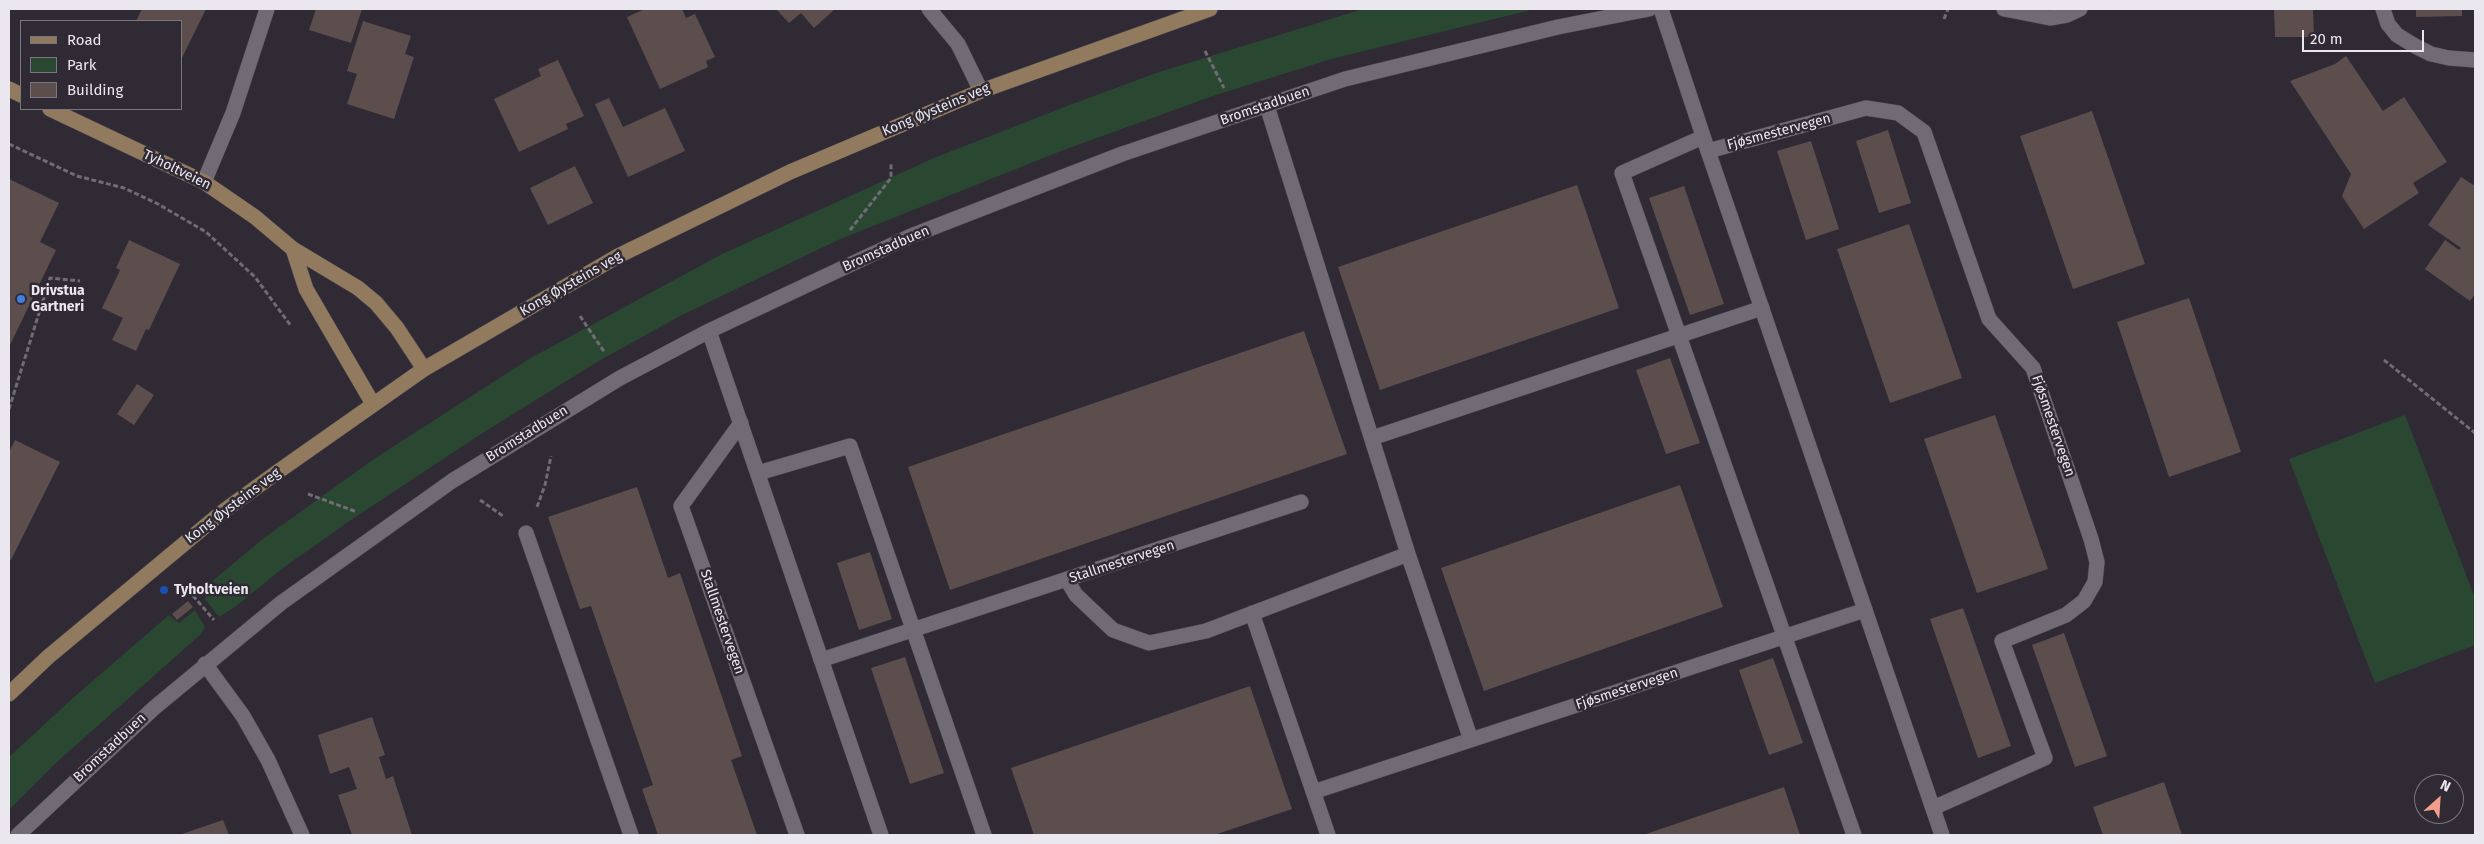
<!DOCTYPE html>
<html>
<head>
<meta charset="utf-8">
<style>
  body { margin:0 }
  #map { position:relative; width:2484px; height:844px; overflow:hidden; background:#2f2a34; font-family:"Fira Sans",sans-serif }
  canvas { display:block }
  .frame { position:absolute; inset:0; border:10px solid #eae7ee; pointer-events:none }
  .legend { position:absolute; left:20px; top:20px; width:162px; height:90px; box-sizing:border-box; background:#2f2a34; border:1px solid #7a767e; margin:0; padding:6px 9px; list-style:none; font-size:15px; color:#eae7ee }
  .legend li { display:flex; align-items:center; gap:10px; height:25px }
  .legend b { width:25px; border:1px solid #7a767e }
  .north { position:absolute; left:2414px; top:774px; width:50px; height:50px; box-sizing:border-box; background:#2f2a34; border:1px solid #7a767e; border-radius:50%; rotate:26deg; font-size:14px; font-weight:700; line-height:20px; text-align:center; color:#eae7ee }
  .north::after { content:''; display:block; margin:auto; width:18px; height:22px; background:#f49e8a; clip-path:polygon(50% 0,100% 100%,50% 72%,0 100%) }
  .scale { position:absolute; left:2302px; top:30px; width:122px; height:22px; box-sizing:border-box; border:2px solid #eae7ee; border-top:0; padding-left:6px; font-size:15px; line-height:18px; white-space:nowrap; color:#eae7ee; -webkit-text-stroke:4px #2f2a34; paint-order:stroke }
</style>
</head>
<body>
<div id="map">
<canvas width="2484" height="844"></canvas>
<div class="frame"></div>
<ul class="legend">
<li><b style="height:6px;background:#927a5f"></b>Road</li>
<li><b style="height:14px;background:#2a4831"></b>Park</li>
<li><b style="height:14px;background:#5c4e4d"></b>Building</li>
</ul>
<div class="north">N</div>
<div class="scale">20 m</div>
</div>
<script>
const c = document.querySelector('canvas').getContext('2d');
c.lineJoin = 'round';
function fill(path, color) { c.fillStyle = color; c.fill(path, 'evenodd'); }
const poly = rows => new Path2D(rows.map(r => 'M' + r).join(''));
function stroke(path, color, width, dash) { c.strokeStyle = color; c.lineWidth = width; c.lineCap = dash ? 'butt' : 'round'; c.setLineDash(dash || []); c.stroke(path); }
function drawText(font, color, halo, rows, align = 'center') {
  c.font = font + ' "Fira Sans",sans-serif'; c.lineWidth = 5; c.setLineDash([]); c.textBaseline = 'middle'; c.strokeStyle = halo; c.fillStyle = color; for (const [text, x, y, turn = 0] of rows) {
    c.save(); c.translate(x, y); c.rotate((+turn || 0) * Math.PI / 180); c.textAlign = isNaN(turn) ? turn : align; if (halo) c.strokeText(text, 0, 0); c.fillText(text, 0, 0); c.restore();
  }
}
fill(poly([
  [1363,9,1535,9,1331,59,1213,96,1061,151,838,240,680,316,597,362,481,434,351,520,283,568,235,607,219,617,205,599,210,583,264,538,374,459,529,359,722,254,934,158,1067,106,1156,73],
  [2405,415,2475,598,2475,645,2375,683,2289,459],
  [195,610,205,627,201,634,58,761,9,810,9,757,73,698,169,615,179,623]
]), '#2a4831');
fill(poly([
  [142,9,206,9,181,60,181,21,136,21],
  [316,9,362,9,351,43,309,30],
  [645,9,682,9,686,18,695,14,715,57,706,61,708,67,660,89,627,17],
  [776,9,835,9,814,28,801,13,789,23],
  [2274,9,2313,9,2314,37,2275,37],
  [2416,9,2462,9,2462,16,2416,17],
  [363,21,411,36,405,54,414,57,394,119,347,104,357,74,347,71],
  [2346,56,2383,111,2404,97,2447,162,2413,183,2419,193,2364,229,2342,196,2351,174,2290,81,2335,64],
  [558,60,584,116,566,124,568,129,519,152,494,99,541,76,538,69],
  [609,98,623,127,665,108,685,151,628,177,595,104],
  [2092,111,2145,264,2073,289,2020,136],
  [1888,130,1911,203,1879,213,1856,141],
  [1811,141,1839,229,1806,240,1777,151],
  [575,166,593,203,548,225,530,188],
  [2461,177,2475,186,2475,294,2470,301,2425,269,2445,240,2459,250,2461,248,2428,225],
  [9,179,59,203,40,242,56,250,9,347],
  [1577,185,1619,308,1380,390,1338,267],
  [1684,186,1724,304,1690,315,1649,198],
  [1909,224,1962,378,1890,403,1837,249],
  [129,240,180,264,149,330,146,329,136,351,112,340,123,318,102,308,120,270,116,268],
  [2189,298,2241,452,2169,477,2117,322],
  [1304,331,1347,454,950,590,908,467],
  [1670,358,1700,443,1666,454,1636,370],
  [137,384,154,395,134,425,117,414],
  [1995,415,2048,569,1977,593,1924,439],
  [15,440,60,462,11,560,9,559,9,452],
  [1680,485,1723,607,1484,691,1441,568],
  [637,487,668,578,680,573,742,756,731,760,757,835,658,835,642,789,653,785,591,606,580,609,548,517],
  [870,552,892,619,859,630,837,563],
  [188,601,193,607,177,620,172,614],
  [1963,608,2011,746,1978,758,1930,619],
  [2064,633,2107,756,2075,767,2032,645],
  [905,657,944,773,910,784,871,668],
  [1773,658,1803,743,1769,755,1739,670],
  [1250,686,1292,809,1214,835,1034,835,1011,768],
  [372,717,385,755,379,757,386,779,393,776,412,835,352,835,338,795,357,789,349,767,330,774,318,735],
  [2164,782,2182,835,2103,835,2093,807],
  [1784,787,1800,835,1643,835],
  [223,820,229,835,179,835]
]), '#5c4e4d');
const lane = poly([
  [1267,106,1408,554,1471,740],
  [1703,137,1622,173,1854,835],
  [1708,151,1866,108,1898,113,1924,132,1989,319,2033,368,2091,539,2097,562,2095,582,2084,601,2066,615,2002,641,2045,758,1933,808],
  [741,423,681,506,797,835],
  [1372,438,1762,308],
  [758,473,850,446,984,835],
  [526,533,631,835],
  [1067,580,1076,595,1113,630,1149,643,1206,631,1408,554],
  [1252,613,1328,835],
  [821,660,1301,502],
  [1313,792,1865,610]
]);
const street = poly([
  [929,9,958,44,981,91],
  [1661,9,1708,151,1942,835],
  [2004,9,2050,18,2067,15,2080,9],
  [2383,9,2388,24,2397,35,2415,46,2431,54,2449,58,2475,60],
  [204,182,233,113,267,9],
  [709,331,881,835],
  [205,664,243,716,268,760,302,835],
  [18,835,154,708,281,603,452,481,620,378,709,331,911,236,1122,154,1345,79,1558,27,1649,9]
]);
const secondary = poly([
  [9,89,21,95],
  [50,109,204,182,255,217,293,249,358,288,376,303,397,328,424,369],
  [293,249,306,289,373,404],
  [9,694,48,657,221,513,276,473,424,369,618,256,790,172,981,91,1210,9]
]);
stroke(lane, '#4a464e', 16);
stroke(street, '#4a464e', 16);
stroke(secondary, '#4a464e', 16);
stroke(poly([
  [1944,19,1948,9],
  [1205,51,1224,88],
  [9,144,77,176,124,188,158,204,206,232,255,277,291,326],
  [850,230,891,178,891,163],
  [580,316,605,353],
  [2384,360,2475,433],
  [9,409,50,278,80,281],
  [308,494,357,512],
  [480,500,503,516],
  [537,507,545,485,551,456],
  [188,590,214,620]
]), '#706c74', 3, [5, 2.5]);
stroke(lane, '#716b76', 15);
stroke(street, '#716b76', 15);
stroke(secondary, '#927a5f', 15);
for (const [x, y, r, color] of [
  [21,299,5,"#3f7fe0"],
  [164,590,5,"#1a4fb4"]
]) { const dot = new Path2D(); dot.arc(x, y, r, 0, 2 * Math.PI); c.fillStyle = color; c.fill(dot); stroke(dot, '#2f2a34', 2); }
drawText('14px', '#eae7ee', '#2f2a34', [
  ["Bromstadbuen",1265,106,-19],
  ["Kong Øysteins veg",936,110,-23],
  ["Fjøsmestervegen",1779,132,-15],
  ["Tyholtveien",177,170,26],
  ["Bromstadbuen",886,249,-24],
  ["Kong Øysteins veg",571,284,-30],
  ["Fjøsmestervegen",2053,426,71],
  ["Bromstadbuen",527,434,-32],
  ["Kong Øysteins veg",233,506,-37],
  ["Stallmestervegen",1122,562,-18],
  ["Stallmestervegen",722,622,71],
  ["Fjøsmestervegen",1627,689,-18],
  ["Bromstadbuen",110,748,-43]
]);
drawText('bold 14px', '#eae7ee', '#2f2a34', [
  ["Drivstua",31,291],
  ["Gartneri",31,307],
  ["Tyholtveien",174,590]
], 'left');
</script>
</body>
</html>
